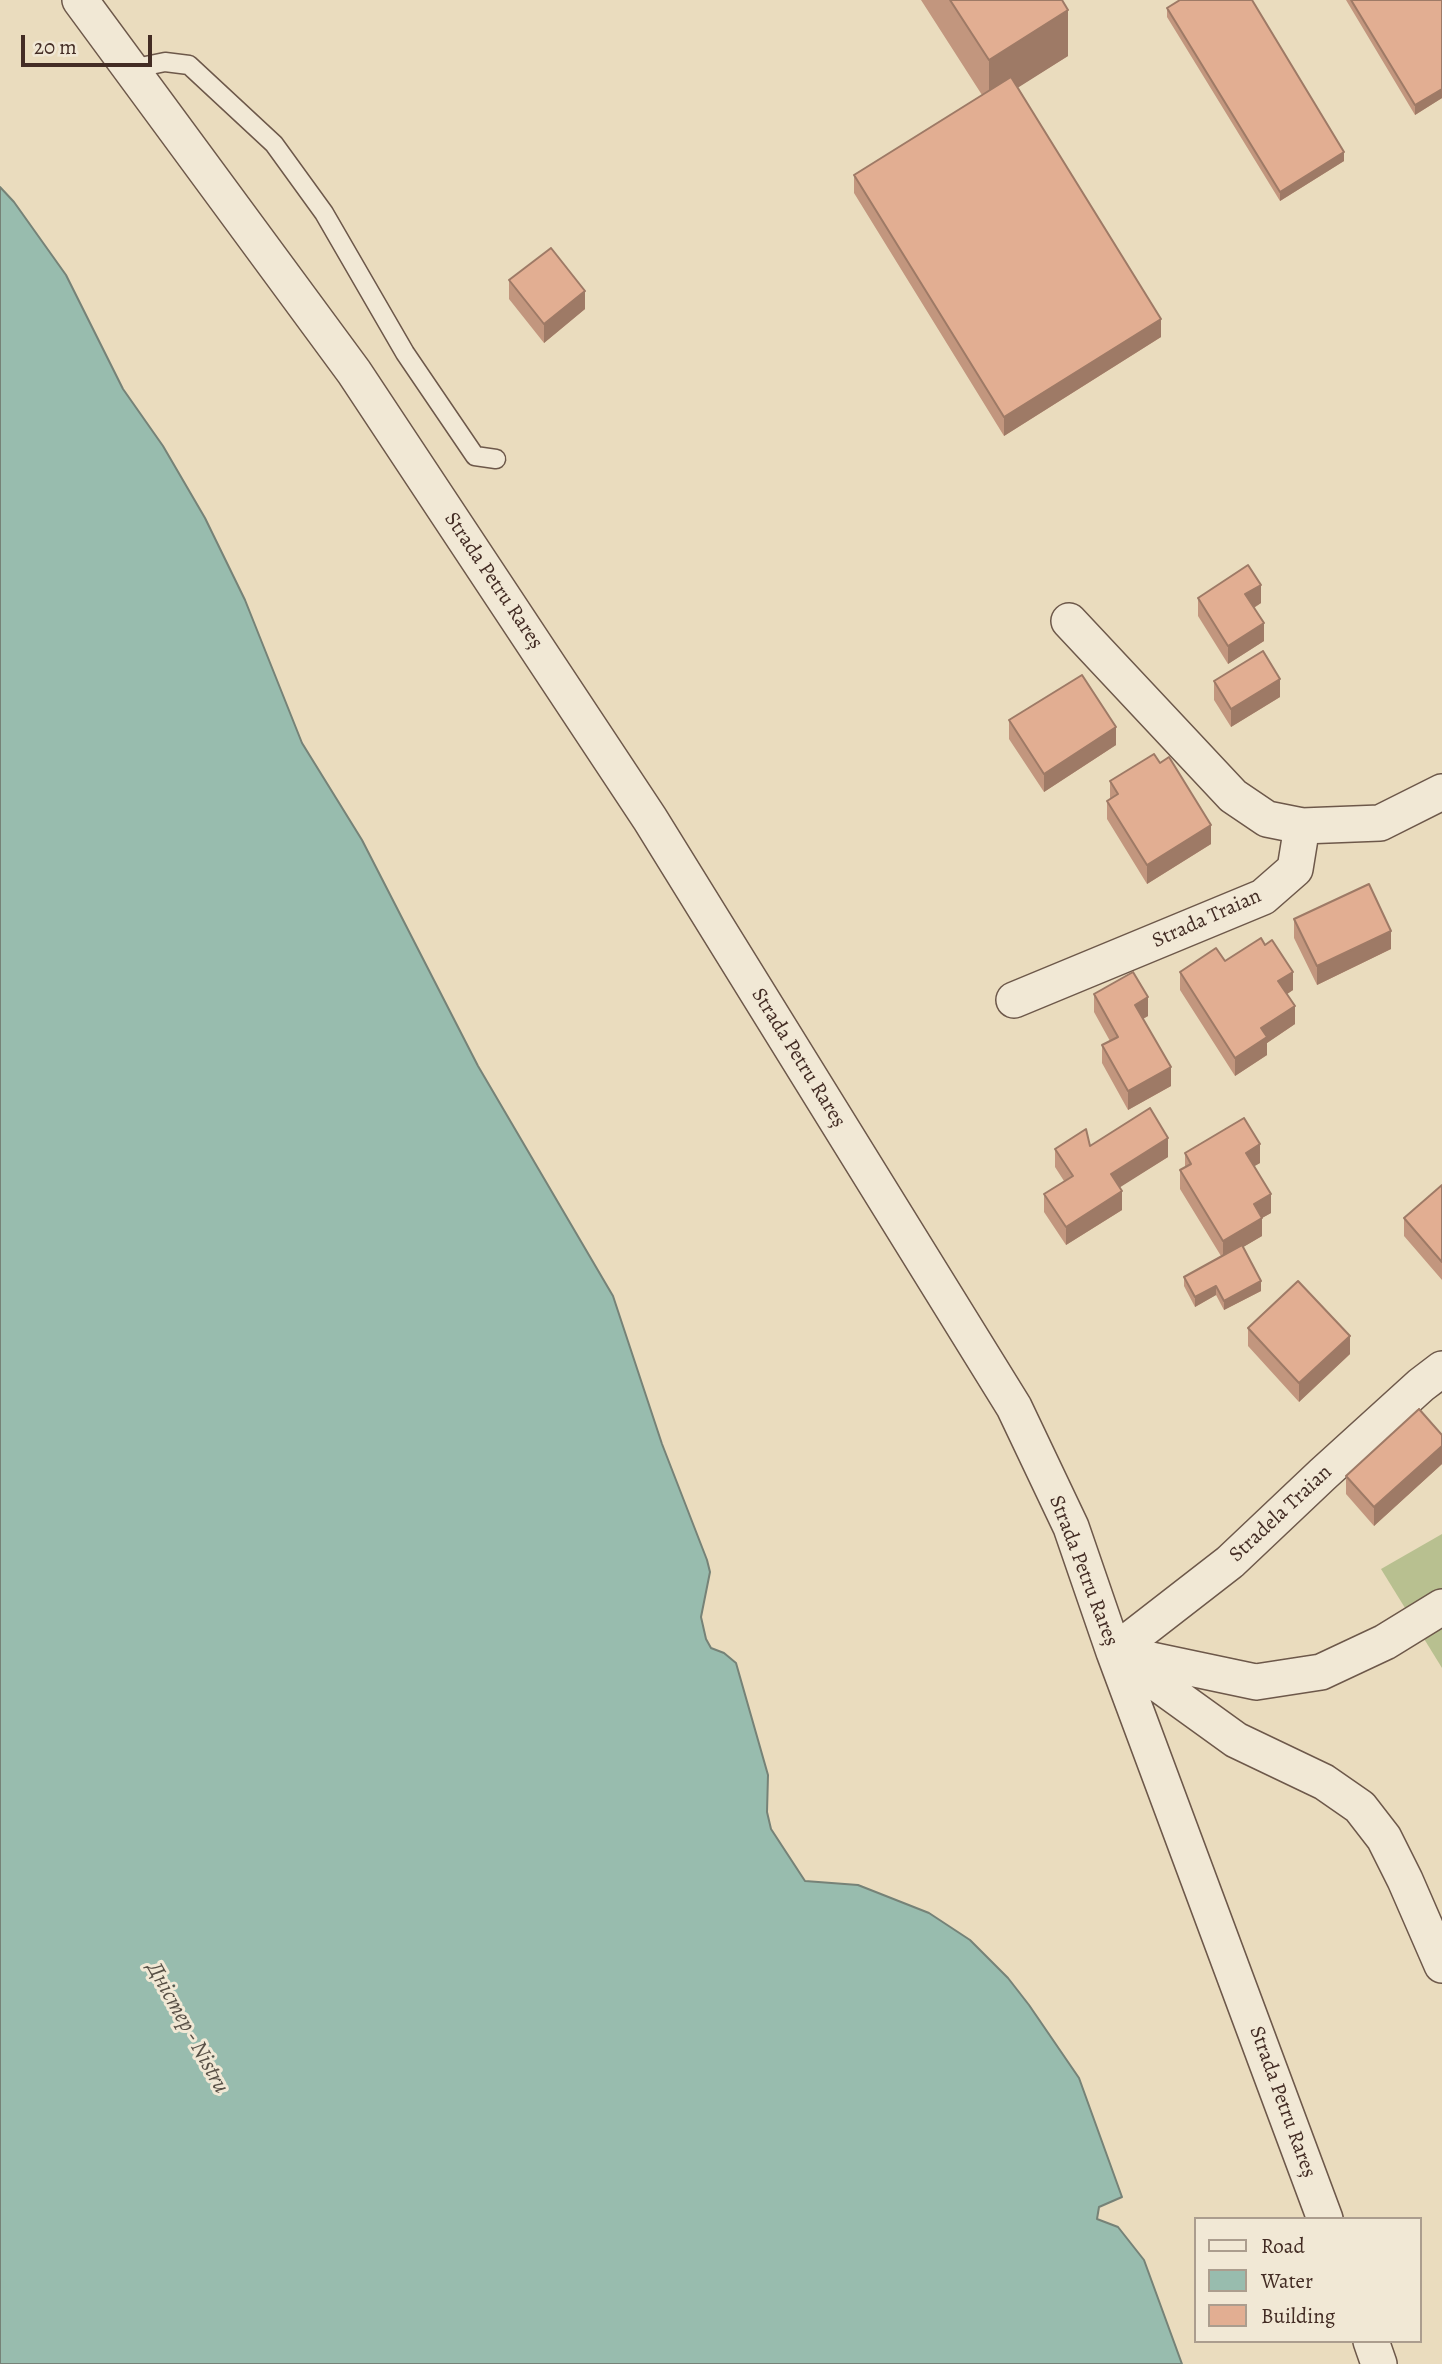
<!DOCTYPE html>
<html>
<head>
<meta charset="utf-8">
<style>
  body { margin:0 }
  #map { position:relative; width:1442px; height:2364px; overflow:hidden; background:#eadcbe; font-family:Alegreya,serif }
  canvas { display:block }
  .legend { position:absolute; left:1194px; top:2217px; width:228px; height:126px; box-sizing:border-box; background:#f1e8d5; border:2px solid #ab9d8e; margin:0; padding:9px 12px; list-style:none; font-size:21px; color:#432c24 }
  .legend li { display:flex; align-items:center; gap:14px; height:35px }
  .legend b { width:35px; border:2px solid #ab9d8e }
  .scale { position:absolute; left:21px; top:35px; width:131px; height:32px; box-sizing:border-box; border:4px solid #432c24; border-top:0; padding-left:9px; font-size:21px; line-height:24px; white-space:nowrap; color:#432c24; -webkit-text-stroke:5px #f1e8d5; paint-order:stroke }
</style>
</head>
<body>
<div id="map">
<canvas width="1442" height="2364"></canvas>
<ul class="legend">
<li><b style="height:9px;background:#f1e8d5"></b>Road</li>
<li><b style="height:19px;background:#98bcae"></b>Water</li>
<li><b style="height:19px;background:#e2ae92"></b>Building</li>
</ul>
<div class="scale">20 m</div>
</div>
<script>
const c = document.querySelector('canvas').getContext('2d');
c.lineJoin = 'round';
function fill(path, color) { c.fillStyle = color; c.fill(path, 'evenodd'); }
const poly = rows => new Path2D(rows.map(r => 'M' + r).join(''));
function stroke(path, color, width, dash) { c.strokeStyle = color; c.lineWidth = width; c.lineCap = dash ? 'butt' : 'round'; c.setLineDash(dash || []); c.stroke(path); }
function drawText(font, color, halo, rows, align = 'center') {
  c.font = font + ' Alegreya,serif'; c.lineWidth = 6; c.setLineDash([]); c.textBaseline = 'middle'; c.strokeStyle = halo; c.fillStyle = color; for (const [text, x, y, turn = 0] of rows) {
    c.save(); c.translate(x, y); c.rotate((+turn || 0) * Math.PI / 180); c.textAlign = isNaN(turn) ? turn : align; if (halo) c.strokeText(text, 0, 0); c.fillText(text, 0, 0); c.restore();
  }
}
fill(poly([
  [1442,1534,1442,1668,1381,1569]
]), '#b8c090');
const water = poly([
  [0,187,14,202,66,275,123,389,163,446,205,518,245,600,302,743,362,840,478,1066,613,1296,662,1444,707,1560,710,1572,701,1617,706,1639,711,1648,724,1653,736,1663,768,1775,767,1812,771,1829,805,1881,858,1885,929,1913,970,1940,1008,1978,1029,2005,1079,2078,1122,2197,1099,2207,1097,2219,1118,2227,1144,2260,1182,2364,0,2364,0,187]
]);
fill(water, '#98bcae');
stroke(water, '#768277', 2);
const service = poly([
  [131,69,165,62,189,65,274,144,324,213,405,353,475,456,496,459]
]);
const minor = poly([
  [80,0,354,372,650,819,1014,1407,1071,1527,1114,1652,1325,2219],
  [1069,621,1233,796,1267,819,1302,826],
  [1014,1000,1263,897,1295,869,1302,826,1380,823,1442,792],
  [1114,1652,1236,1740,1324,1782,1360,1807,1384,1838,1405,1880,1442,1965],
  [1114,1652,1230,1562,1323,1474,1421,1385,1442,1369],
  [1128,1655,1256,1682,1321,1672,1385,1642,1442,1607],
  [1371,2341,1379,2364]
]);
stroke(service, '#6d584a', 21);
stroke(minor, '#6d584a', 38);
stroke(service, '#f1e8d5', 18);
stroke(minor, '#f1e8d5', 35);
fill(poly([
  [921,0,1062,0,1068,56,1018,87,1161,337,1004,436,854,193,854,175,982,95],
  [1346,0,1442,0,1442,98,1415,115],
  [1167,8,1344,161,1280,201,1167,17],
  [509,280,585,309,544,343,509,299],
  [1198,598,1261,603,1254,608,1264,641,1228,664,1198,616],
  [1214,681,1280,697,1231,727,1214,700],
  [1009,720,1116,745,1044,792,1009,739],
  [1110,781,1211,844,1147,884,1107,819,1107,801,1110,799],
  [1294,919,1391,949,1317,985,1294,938],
  [1225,961,1293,990,1287,994,1295,1024,1267,1043,1267,1055,1235,1076,1180,990,1180,972],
  [1094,994,1148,1016,1143,1019,1171,1086,1128,1110,1102,1063,1102,1045,1110,1041,1094,1012],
  [1090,1146,1168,1157,1119,1187,1122,1210,1066,1245,1044,1212,1044,1194,1064,1181,1055,1167,1055,1149],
  [1185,1153,1260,1163,1254,1166,1271,1213,1262,1218,1262,1236,1243,1247,1261,1291,1224,1310,1216,1295,1195,1307,1184,1286,1184,1277,1221,1256,1180,1189,1180,1170,1185,1167],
  [1442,1185,1442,1280,1404,1236,1404,1218],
  [1248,1328,1350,1354,1299,1402,1248,1346],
  [1442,1435,1442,1464,1374,1526,1346,1494,1346,1476]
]), '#c2967e');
fill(poly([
  [1068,10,1068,56,989,106,989,60],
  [1442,89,1442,98,1415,115,1415,105],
  [1344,152,1344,161,1280,201,1280,192],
  [585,291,585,309,544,343,544,324],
  [1161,319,1161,337,1004,436,1004,417],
  [1261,585,1261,603,1245,613,1245,594],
  [1264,623,1264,641,1228,664,1228,646],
  [1280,679,1280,697,1231,727,1231,709],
  [1116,727,1116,745,1044,792,1044,774],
  [1211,825,1211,844,1147,884,1147,865],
  [1391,931,1391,949,1317,985,1317,966],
  [1293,972,1293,990,1278,1000,1278,981],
  [1148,997,1148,1016,1135,1023,1135,1005],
  [1295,1006,1295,1024,1267,1043,1267,1055,1235,1076,1235,1058,1261,1028],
  [1171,1067,1171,1086,1128,1110,1128,1091],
  [1168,1138,1168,1157,1111,1193,1111,1174],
  [1260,1144,1260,1163,1246,1171,1246,1153],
  [1122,1191,1122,1210,1066,1245,1066,1227],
  [1271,1194,1271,1213,1262,1218,1262,1236,1223,1259,1223,1241,1254,1204],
  [1261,1281,1261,1291,1224,1310,1224,1301],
  [1216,1286,1216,1295,1195,1307,1195,1297],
  [1350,1336,1350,1354,1299,1402,1299,1383],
  [1442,1446,1442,1464,1374,1526,1374,1507]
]), '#9e7a66');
const building = poly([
  [950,0,1062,0,1068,10,989,60,950,0],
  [1180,0,1252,0,1344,152,1280,192,1167,8,1180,0],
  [1351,0,1442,0,1442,89,1415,105,1351,0],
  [1011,77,1161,319,1004,417,854,175,1011,77],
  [551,248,585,291,544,324,509,280,551,248],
  [1248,565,1261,585,1245,594,1264,623,1228,646,1198,598,1248,565],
  [1263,651,1280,679,1231,709,1214,681,1263,651],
  [1082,675,1116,727,1044,774,1009,720,1082,675],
  [1154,754,1160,763,1169,757,1211,825,1147,865,1107,801,1118,794,1110,781,1154,754],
  [1369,884,1391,931,1317,966,1294,919,1369,884],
  [1261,938,1265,945,1272,940,1293,972,1278,981,1295,1006,1261,1028,1267,1037,1235,1058,1180,972,1216,948,1225,961,1261,938],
  [1133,972,1148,997,1135,1005,1171,1067,1128,1091,1102,1045,1118,1037,1094,994,1133,972],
  [1150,1108,1168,1138,1111,1174,1122,1191,1066,1227,1044,1194,1073,1176,1055,1149,1086,1129,1090,1146,1150,1108],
  [1244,1118,1260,1144,1246,1153,1271,1194,1254,1204,1262,1218,1223,1241,1180,1170,1191,1164,1185,1153,1244,1118],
  [1442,1185,1442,1262,1404,1218,1442,1185],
  [1242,1245,1261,1281,1224,1301,1216,1286,1195,1297,1184,1277,1242,1245],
  [1298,1281,1350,1336,1299,1383,1248,1328,1298,1281],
  [1419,1409,1442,1435,1442,1446,1374,1507,1346,1476,1419,1409]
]);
fill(building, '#e2ae92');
stroke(building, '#9e7a66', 2);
drawText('21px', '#432c24', '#f1e8d5', [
  ["Strada Petru Rareș",493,581,56],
  ["Strada Traian",1207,919,-24],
  ["Strada Petru Rareș",798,1058,58],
  ["Stradela Traian",1281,1514,-43],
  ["Strada Petru Rareș",1083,1571,69],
  ["Strada Petru Rareș",1282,2102,70]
]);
drawText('italic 23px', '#585046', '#f1e8d5', [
  ["Дністер - Nistru",187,2028,61]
]);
</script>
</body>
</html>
